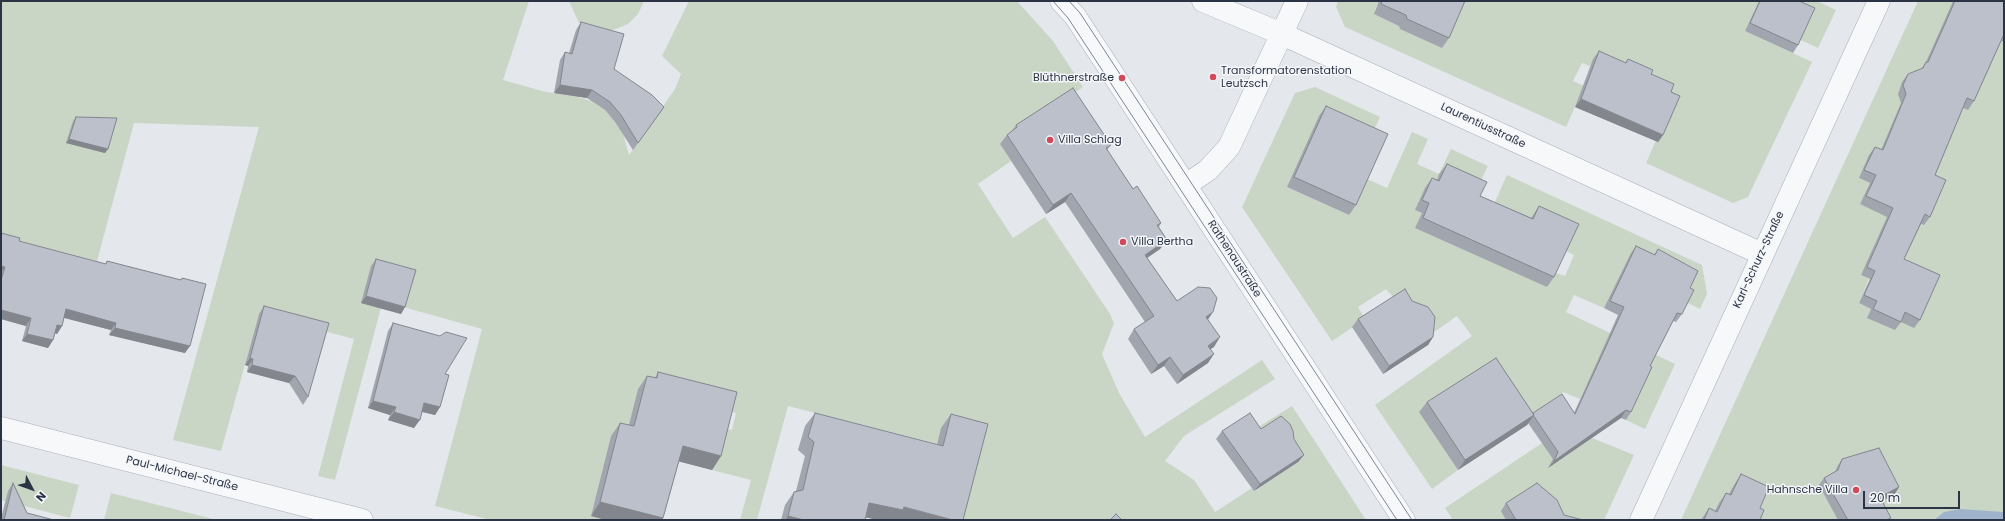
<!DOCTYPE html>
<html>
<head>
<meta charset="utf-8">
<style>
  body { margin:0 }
  #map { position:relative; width:2005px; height:521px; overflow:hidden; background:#e4e7ec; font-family:Poppins,sans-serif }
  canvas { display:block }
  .frame { position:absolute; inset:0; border:2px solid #2b3445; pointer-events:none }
  .north { position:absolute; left:12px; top:469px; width:40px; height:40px; -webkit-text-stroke:3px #f4f6f9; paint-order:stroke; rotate:131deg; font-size:11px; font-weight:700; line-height:16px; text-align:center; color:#2b3445 }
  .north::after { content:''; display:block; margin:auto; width:14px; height:18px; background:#2b3445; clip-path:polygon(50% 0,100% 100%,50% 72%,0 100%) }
  .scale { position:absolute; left:1863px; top:491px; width:97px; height:18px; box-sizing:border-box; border:2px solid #2b3445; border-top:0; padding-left:5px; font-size:12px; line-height:14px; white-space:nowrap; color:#2b3445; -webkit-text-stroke:3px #f4f6f9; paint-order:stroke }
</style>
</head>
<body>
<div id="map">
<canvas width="2005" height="521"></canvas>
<div class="frame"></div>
<div class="north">N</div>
<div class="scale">20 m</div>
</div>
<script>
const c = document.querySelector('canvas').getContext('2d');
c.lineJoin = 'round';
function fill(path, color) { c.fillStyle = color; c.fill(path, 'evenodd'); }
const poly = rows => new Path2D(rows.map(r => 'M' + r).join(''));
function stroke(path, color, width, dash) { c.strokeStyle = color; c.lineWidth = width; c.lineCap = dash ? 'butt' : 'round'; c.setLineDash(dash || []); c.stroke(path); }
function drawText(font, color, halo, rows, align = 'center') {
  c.font = font + ' Poppins,sans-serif'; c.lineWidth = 3; c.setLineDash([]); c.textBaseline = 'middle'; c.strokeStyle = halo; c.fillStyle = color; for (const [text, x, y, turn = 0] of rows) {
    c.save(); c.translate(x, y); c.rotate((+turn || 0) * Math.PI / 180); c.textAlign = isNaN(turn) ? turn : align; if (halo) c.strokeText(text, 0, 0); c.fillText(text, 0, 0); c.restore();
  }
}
fill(poly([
  [1,1,529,1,503,80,546,92,575,96,591,101,605,110,615,122,623,134,629,155,675,89,681,74,662,56,689,1,1017,1,1053,41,1083,87,1000,144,1011,161,978,184,1013,238,1045,217,1110,314,1114,323,1102,354,1119,393,1145,437,1262,360,1275,379,1184,436,1165,461,1194,480,1215,512,1252,488,1255,491,1298,462,1256,437,1252,431,1292,406,1366,520,957,520,938,444,788,406,757,520,740,520,751,480,712,470,722,428,732,430,736,413,638,390,634,406,635,442,611,436,591,516,606,520,491,520,435,506,482,329,403,307,391,270,335,480,318,476,354,339,259,314,221,451,173,440,259,127,134,123,97,261,1,236],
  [569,1,644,1,638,14,628,24,613,30,607,30,579,23],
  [1338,1,1379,1,1375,10,1463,1,1759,1,1745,31,1812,62,1748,197,1733,203,1646,163,1664,122,1594,59,1590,66,1582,63,1573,81,1584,86,1566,127,1345,27,1336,7],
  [1777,1,1817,1,1836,10,1818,48,1799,39],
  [1918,1,1953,1,1929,55,1999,40,2004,42,2004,520,1681,520],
  [1859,178,1940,189,1923,225,1860,204,1870,183],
  [1861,275,1934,283,1899,321,1868,318,1871,309,1859,303,1869,279],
  [1315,87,1380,117,1370,139,1287,187,1349,215,1365,178,1387,188,1412,132,1428,139,1417,164,1439,174,1451,149,1488,166,1476,190,1432,191,1415,210,1422,213,1416,228,1565,276,1574,255,1564,250,1532,216,1526,229,1490,213,1507,175,1702,265,1707,294,1700,309,1686,302,1631,254,1604,308,1574,295,1566,312,1675,364,1645,429,1626,420,1646,374,1599,358,1580,399,1563,392,1557,402,1532,422,1510,436,1420,412,1458,470,1432,489,1375,405,1472,336,1457,316,1427,337,1386,289,1358,307,1365,319,1332,341,1242,207,1295,93],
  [1592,438,1634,455,1604,520,1453,520,1445,508,1545,441],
  [1,465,79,485,70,518,1,500],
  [111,493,217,520,104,520]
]), '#c9d6c5');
fill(poly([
  [1960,509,2004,512,2004,520,1934,520,1944,512]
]), '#9fb4cc');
const minor = poly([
  [1061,1,1075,16,1404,520],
  [1203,1,1282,34,1762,254],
  [1186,185,1208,170,1229,147,1297,1],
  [1,428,362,520],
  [1641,520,1879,1]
]);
stroke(minor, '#a9aeb7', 23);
stroke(minor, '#f7f8fa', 22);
stroke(poly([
  [1053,1,1068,18,1397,520],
  [1069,1,1080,13,1412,520]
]), '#7d8696', 1);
fill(poly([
  [1379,1,1465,1,1449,38,1442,48,1400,29,1399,26,1374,14],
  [1759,1,1799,1,1798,45,1793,53,1745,31],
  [1953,1,2004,1,2004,42,2001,41,1974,101,1968,110,1963,108,1935,175,1930,217,1924,225,1921,224,1904,259,1920,320,1914,328,1901,322,1895,330,1867,318,1871,309,1859,303,1870,279,1861,275,1887,217,1860,204,1870,183,1859,178,1869,155,1875,147,1881,150,1901,103,1898,94,1902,82,1908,74,1921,69,1926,62],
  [581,22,614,69,664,107,633,150,615,122,605,110,587,98,554,93,560,60,565,52,569,53,576,30],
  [1599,51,1625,63,1628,59,1651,74,1671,92,1663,135,1658,142,1575,107,1593,59],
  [1326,106,1356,205,1349,215,1287,187,1319,116],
  [76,117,105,153,66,143,73,121],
  [1016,125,1111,145,1107,150,1133,189,1161,223,1159,227,1167,240,1160,249,1147,258,1177,301,1213,312,1208,320,1214,347,1210,349,1208,363,1177,384,1164,366,1151,374,1128,339,1134,329,1145,322,1065,202,1046,214,1000,144,1007,135,1012,131],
  [1447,164,1480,196,1531,218,1539,206,1554,277,1547,287,1415,228,1422,213,1415,210,1425,188,1432,178,1437,180,1439,174],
  [1,233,19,241,105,264,107,261,181,280,182,278,185,353,109,335,111,330,64,318,62,326,57,334,55,333,53,340,48,348,22,341,26,326,1,319],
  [1636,246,1654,255,1658,249,1690,288,1682,314,1676,322,1673,321,1650,366,1631,412,1626,420,1621,418,1548,468,1553,459,1528,423,1527,425,1458,470,1419,412,1427,402,1533,413,1574,413,1618,315,1604,308,1631,253],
  [376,259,405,307,401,314,361,303,371,266],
  [264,306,308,397,303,405,289,383,247,372,248,366,245,365,259,314],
  [1358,319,1433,337,1428,345,1383,374,1352,327],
  [393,323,445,374,440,407,435,415,422,412,414,428,388,420,390,415,368,408,388,331],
  [658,372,721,456,712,470,679,461,663,518,662,520,606,520,591,516,611,436,620,423,629,425,638,389,647,376,655,378],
  [815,413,937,445,941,428,951,414,988,424,866,518,865,520,781,520,785,505,794,492,796,491,805,456,798,450,805,426],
  [1261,429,1304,455,1298,462,1254,491,1216,439,1222,431],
  [1842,459,1899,487,1894,495,1882,501,1890,520,1838,520,1819,485,1824,478,1835,472,1837,467],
  [1741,474,1760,508,1760,520,1701,520,1709,508,1715,511,1719,503,1726,493,1729,494,1734,485],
  [13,483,27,513,54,520,1,520,1,518,8,491],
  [1506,503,1564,515,1583,520,1506,520,1501,511]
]), '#a1a5ae');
fill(poly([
  [560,85,592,90,587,98,554,93],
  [1581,99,1663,135,1658,142,1575,107],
  [69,139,108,149,105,153,66,143],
  [1071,193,1065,202,1046,214,1053,205],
  [1167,240,1160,249,1138,264,1145,255],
  [1,266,5,267,1,272],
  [366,296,405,307,401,314,361,303],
  [66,309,116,323,111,330,61,317],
  [1,310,31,318,26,326,1,319],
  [1213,312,1206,321,1206,317],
  [57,325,62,326,57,334,52,332],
  [115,328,190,346,185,353,109,335],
  [27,334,53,340,48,348,22,341],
  [1220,337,1214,347,1201,355,1208,346],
  [1433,337,1428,345,1383,374,1389,366],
  [1214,354,1208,363,1177,384,1183,375],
  [1170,357,1164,366,1151,374,1158,365],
  [250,358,253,359,248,366,245,365],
  [252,365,295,376,289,383,247,372],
  [373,401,396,407,390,415,368,408],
  [424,403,440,407,435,415,419,411],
  [1626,410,1621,418,1548,468,1554,461],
  [394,412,420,420,414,428,388,420],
  [1534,415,1527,425,1458,470,1465,460],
  [683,446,721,456,712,470,673,460],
  [1304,455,1298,462,1254,491,1260,484],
  [1899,487,1894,495,1874,505,1880,497],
  [600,502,663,518,662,520,606,520,591,516],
  [869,503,904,507,953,520,877,520,860,516],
  [788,516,804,520,785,520]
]), '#83868d');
const building = poly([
  [1382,1,1465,1,1449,38,1407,19,1406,15,1381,4,1382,1],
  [1760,1,1799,1,1815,8,1798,45,1750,23,1760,1],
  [1955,1,2004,1,2004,34,1974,101,1967,98,1935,175,1946,180,1930,217,1925,214,1904,259,1940,275,1920,320,1905,312,1901,322,1873,309,1877,301,1864,295,1875,271,1867,267,1893,208,1866,196,1876,175,1864,170,1875,147,1883,150,1906,94,1903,85,1908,74,1923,68,1926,62,1928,62,1955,1],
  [581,22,624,34,614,69,652,95,664,107,638,143,621,115,610,102,592,90,560,85,565,52,572,54,581,22],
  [1599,51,1626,63,1628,59,1653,70,1651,74,1674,84,1671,92,1680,96,1663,135,1581,99,1599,51],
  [1073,88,1111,145,1106,148,1133,189,1137,186,1161,223,1157,225,1167,240,1145,255,1177,301,1198,287,1210,288,1217,298,1213,312,1206,317,1220,337,1208,346,1214,354,1183,375,1170,357,1158,365,1134,329,1154,316,1071,193,1053,205,1007,135,1017,127,1016,125,1073,88],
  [1326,106,1388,134,1356,205,1294,177,1326,106],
  [76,117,117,118,108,149,69,139,76,117],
  [1447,164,1487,182,1480,196,1533,219,1539,206,1579,224,1554,277,1423,218,1429,203,1422,200,1432,178,1439,181,1447,164],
  [1,233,20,238,19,241,106,264,107,261,181,280,182,278,206,284,190,346,115,328,116,323,66,309,62,326,57,325,53,340,27,334,31,318,1,310,1,280,5,267,1,266,1,233],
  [1636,246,1655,255,1658,249,1698,271,1690,288,1694,290,1682,314,1677,313,1650,366,1652,367,1631,412,1626,410,1554,461,1558,452,1533,415,1534,415,1533,413,1562,394,1575,414,1624,307,1610,301,1636,246],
  [376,259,416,270,405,307,366,296,376,259],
  [1405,289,1412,301,1428,307,1435,317,1433,337,1389,366,1358,319,1405,289],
  [264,306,329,323,308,397,295,376,252,365,253,359,250,358,264,306],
  [393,323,440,336,446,332,467,338,445,374,449,375,440,407,424,403,420,420,394,412,396,407,373,401,393,323],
  [1496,358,1534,415,1465,460,1427,402,1496,358],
  [658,372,737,392,721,456,683,446,663,518,600,502,620,423,634,426,647,376,657,378,658,372],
  [815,413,943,446,951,414,988,424,963,520,953,520,904,507,903,510,869,503,865,520,804,520,788,516,794,492,803,490,814,442,808,437,815,413],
  [1250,413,1261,429,1281,416,1290,424,1293,431,1294,439,1304,455,1260,484,1222,431,1250,413],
  [1879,448,1899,487,1880,497,1891,518,1886,520,1848,520,1824,478,1838,470,1842,459,1879,448],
  [1741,474,1769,487,1760,508,1764,510,1760,520,1704,520,1709,508,1717,512,1726,493,1731,495,1741,474],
  [13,483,27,513,54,520,4,520,13,483],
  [1537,483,1557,500,1564,515,1583,520,1516,520,1506,503,1537,483],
  [1116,514,1122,520,1110,520,1116,514]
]);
fill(building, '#bbc0ca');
stroke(building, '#83868d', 1);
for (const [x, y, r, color] of [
  [1213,77,4,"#d1495b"],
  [1122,78,4,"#d1495b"],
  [1050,140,4,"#d1495b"],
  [1123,242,4,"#d1495b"],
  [1856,490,4,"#d1495b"]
]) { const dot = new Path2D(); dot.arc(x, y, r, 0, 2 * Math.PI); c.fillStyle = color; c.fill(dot); stroke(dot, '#f4f6f9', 1.5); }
drawText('11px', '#2b3445', '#f4f6f9', [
  ["Transformatorenstation",1221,71],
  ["Leutzsch",1221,84],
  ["Blüthnerstraße",1114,78,"right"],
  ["Villa Schlag",1058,140],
  ["Villa Bertha",1131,242],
  ["Hahnsche Villa",1848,490,"right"]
], 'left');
drawText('11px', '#2b3445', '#f4f6f9', [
  ["Laurentiusstraße",1483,126,25],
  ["Rathenaustraße",1234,259,57],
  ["Karl-Schurz-Straße",1759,260,-65],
  ["Paul-Michael-Straße",182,474,14]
]);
</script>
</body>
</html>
